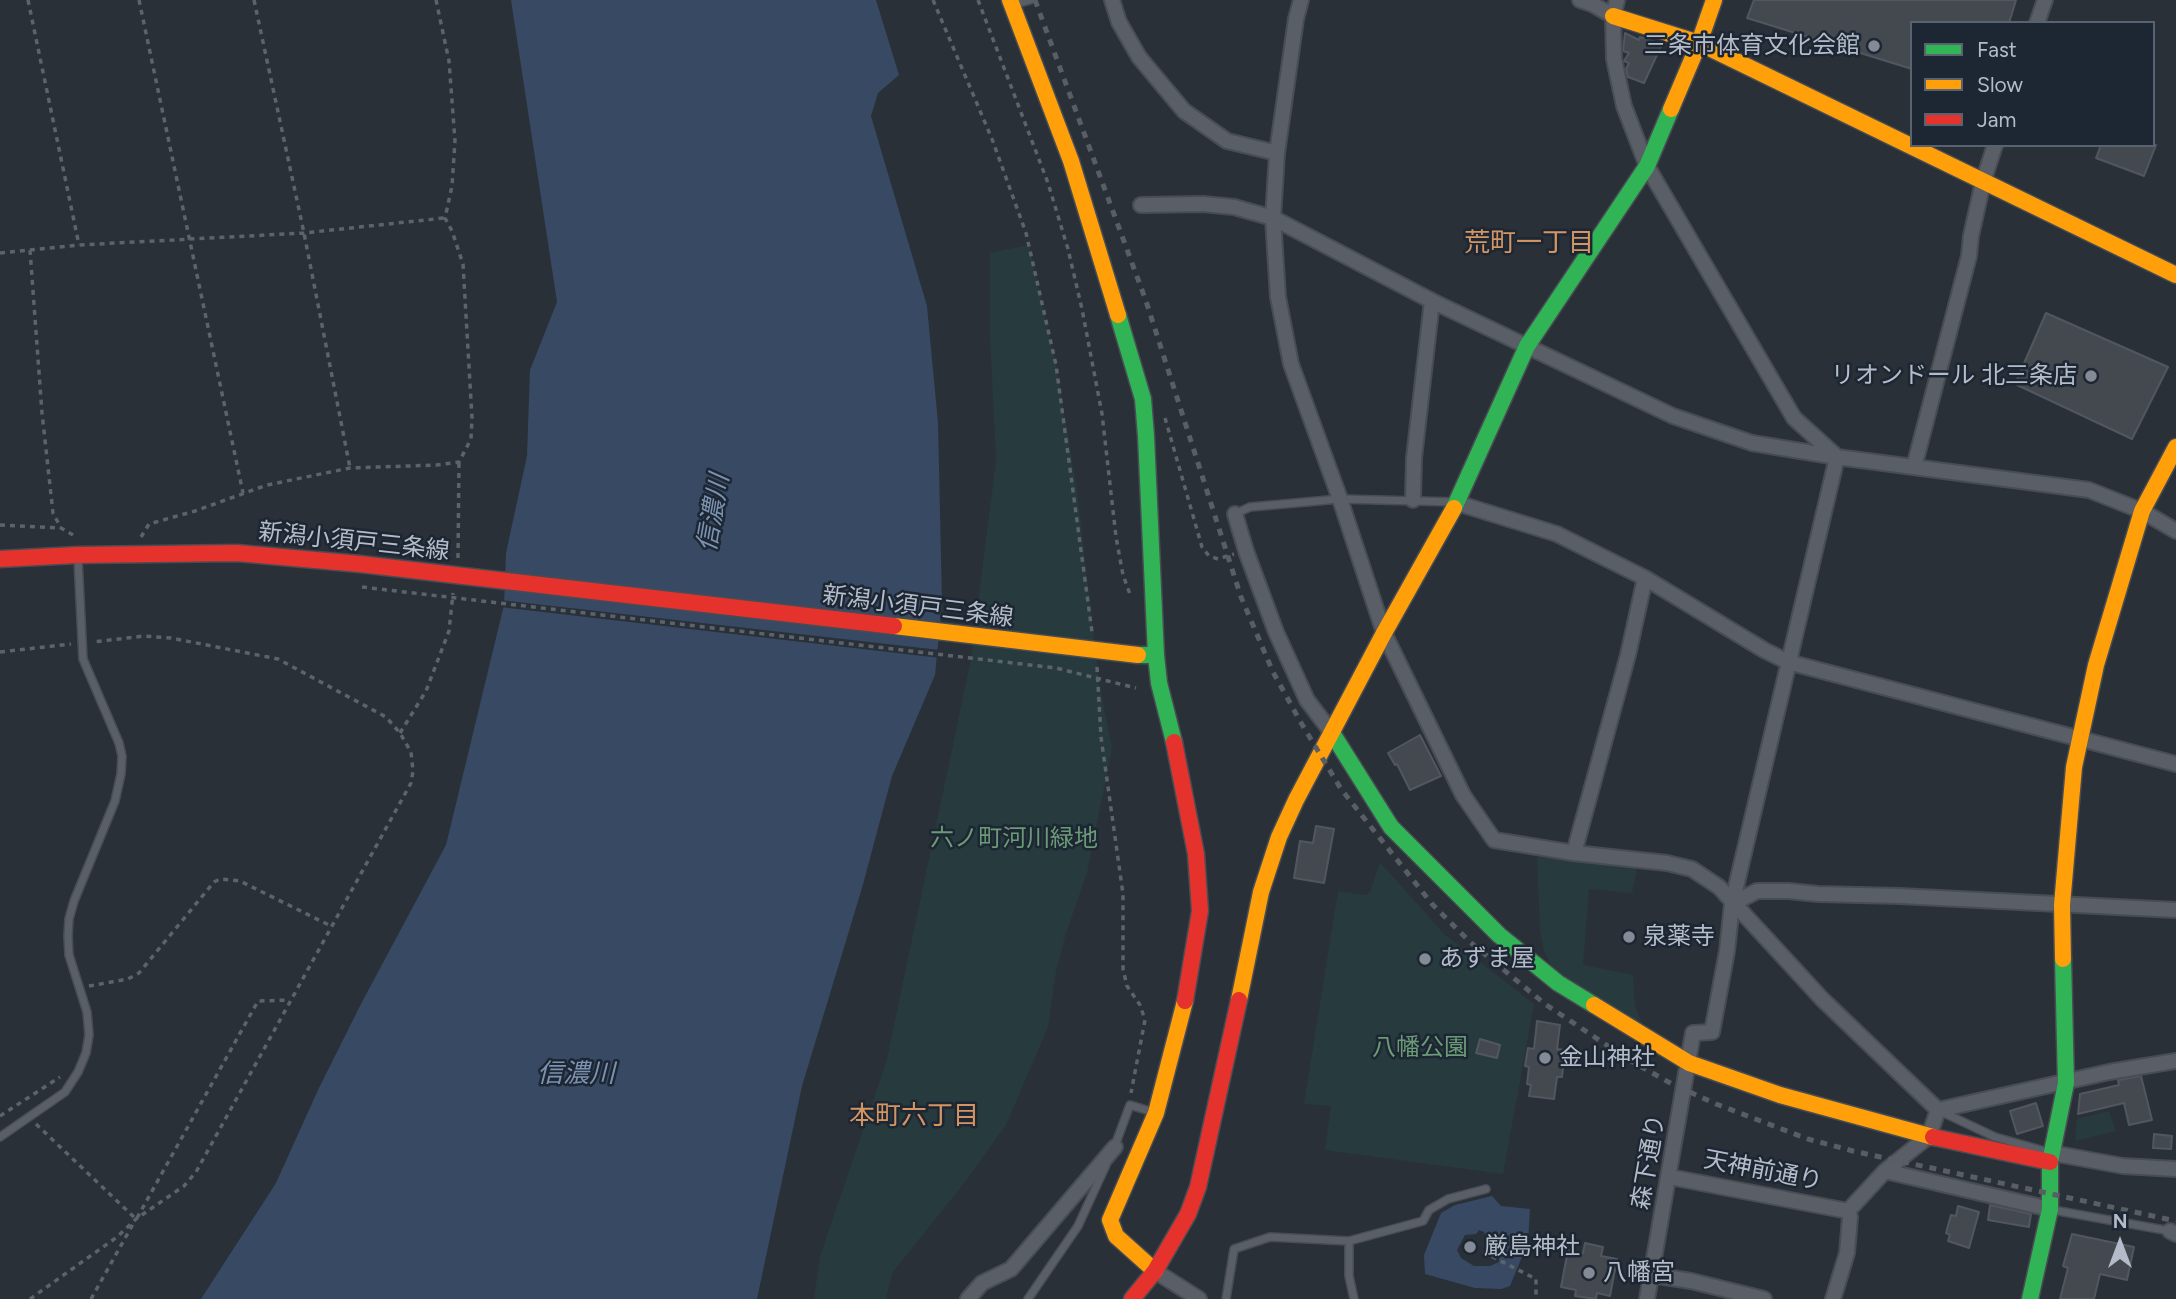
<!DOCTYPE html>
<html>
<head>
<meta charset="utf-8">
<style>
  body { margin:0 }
  #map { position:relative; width:2176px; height:1299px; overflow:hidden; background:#2a3038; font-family:Figtree,sans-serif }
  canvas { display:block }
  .legend { position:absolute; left:1910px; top:21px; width:245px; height:126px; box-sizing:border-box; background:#1d2633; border:2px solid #59626f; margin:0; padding:9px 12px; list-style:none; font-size:21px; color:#b4bcc9 }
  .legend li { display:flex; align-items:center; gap:14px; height:35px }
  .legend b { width:35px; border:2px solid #59626f }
  .north { position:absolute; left:2085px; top:1208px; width:70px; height:70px; -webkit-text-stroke:5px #1d2633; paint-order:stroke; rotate:0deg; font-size:19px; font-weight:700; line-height:28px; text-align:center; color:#b4bcc9 }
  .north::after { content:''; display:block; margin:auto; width:24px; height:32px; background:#b4bcc9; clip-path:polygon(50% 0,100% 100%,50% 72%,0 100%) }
</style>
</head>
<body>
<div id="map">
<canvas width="2176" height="1299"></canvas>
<ul class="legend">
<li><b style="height:9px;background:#30b455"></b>Fast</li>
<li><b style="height:9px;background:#ff9f0a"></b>Slow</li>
<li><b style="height:9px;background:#e5322d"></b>Jam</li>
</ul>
<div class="north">N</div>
</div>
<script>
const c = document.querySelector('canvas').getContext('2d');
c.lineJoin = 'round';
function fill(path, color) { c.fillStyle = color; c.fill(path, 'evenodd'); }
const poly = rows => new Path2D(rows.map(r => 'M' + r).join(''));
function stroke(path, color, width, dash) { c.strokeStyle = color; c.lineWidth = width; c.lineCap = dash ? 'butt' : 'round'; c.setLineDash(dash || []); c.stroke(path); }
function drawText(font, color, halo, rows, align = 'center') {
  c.font = font + ' Figtree,"Noto Sans JP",sans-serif'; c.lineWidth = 5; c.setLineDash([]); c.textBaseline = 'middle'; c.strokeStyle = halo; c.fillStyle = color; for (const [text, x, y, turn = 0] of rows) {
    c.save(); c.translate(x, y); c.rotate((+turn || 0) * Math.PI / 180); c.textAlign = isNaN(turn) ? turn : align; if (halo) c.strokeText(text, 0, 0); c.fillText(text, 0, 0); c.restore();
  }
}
fill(poly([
  [1029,245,1056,365,1077,490,1099,682,1112,748,1087,873,1066,933,1056,971,1048,1027,1006,1125,961,1187,892,1273,886,1299,814,1299,820,1256,886,1063,971,659,996,461,990,336,990,253],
  [1537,857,1637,868,1632,893,1589,889,1583,965,1633,975,1635,1006,1643,1027,1554,971,1544,951,1540,930],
  [1380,862,1444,934,1534,1004,1503,1174,1325,1150,1331,1106,1304,1104,1338,891,1366,895,1370,892],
  [2109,1111,2116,1131,2075,1141,2077,1119]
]), '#273a3e');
fill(poly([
  [511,0,876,0,899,75,878,93,871,116,927,306,938,423,942,604,935,675,892,776,862,888,802,1086,757,1299,201,1299,276,1183,318,1090,362,1002,446,845,504,605,506,553,527,456,530,370,557,302],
  [1492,1196,1501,1206,1530,1209,1528,1242,1510,1286,1501,1289,1475,1288,1425,1274,1424,1255,1441,1213,1455,1205],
  [1479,1230,1484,1232,1489,1244,1499,1253,1499,1262,1490,1266,1474,1266,1461,1258,1457,1250,1465,1235,1476,1234]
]), '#384963');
fill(poly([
  [500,600,940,650,940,658,500,607]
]), '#2a3038');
const building = poly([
  [1754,0,2016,0,2009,23,1912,23,1912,69,1747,18,1754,0],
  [1625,33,1639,40,1640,37,1662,44,1644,83,1628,77,1626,69,1629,63,1624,61,1629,53,1623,51,1625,33],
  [2101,145,2156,145,2144,176,2096,158,2101,145],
  [2046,313,2168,367,2132,439,2015,384,2046,313],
  [1420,735,1441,776,1410,790,1397,764,1395,765,1388,753,1420,735],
  [1316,826,1334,829,1324,883,1294,878,1300,841,1313,843,1316,826],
  [1537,1021,1560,1025,1557,1049,1565,1050,1562,1077,1557,1077,1554,1099,1529,1096,1531,1085,1527,1084,1529,1067,1525,1066,1528,1048,1534,1049,1537,1021],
  [1480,1039,1500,1045,1497,1058,1476,1053,1480,1039],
  [2141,1076,2152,1120,2129,1125,2124,1103,2078,1114,2080,1094,2119,1085,2118,1080,2141,1076],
  [2036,1103,2043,1126,2017,1134,2010,1111,2036,1103],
  [2154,1134,2172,1136,2171,1149,2153,1148,2154,1134],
  [1990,1205,2031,1214,2029,1227,1988,1220,1990,1205],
  [1958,1206,1979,1212,1969,1248,1948,1241,1950,1235,1946,1233,1951,1215,1956,1216,1958,1206],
  [2072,1234,2134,1247,2127,1280,2100,1274,2094,1299,2060,1299,2068,1268,2063,1266,2072,1234],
  [1585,1243,1603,1247,1601,1256,1617,1259,1610,1296,1597,1293,1596,1299,1575,1296,1576,1290,1561,1287,1568,1250,1583,1253,1585,1243]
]);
fill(building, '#444950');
stroke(building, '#52575f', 2);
const lane = poly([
  [1016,4,1030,0],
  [1235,514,1250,507,1340,499,1456,502],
  [1942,1112,1995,1137,2048,1152],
  [0,1137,65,1092,78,1072,86,1053,89,1035,87,1012,69,955,68,936,69,919,74,901,115,801,121,774,122,756,119,743,83,659,78,559],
  [1114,1148,1130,1105,1156,1113],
  [2053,1210,2170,1231],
  [1349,1241,1349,1276,1354,1299],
  [1028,1299,1078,1226,1106,1165],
  [1226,1299,1234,1249,1270,1237,1349,1241,1423,1221,1429,1210,1448,1199,1486,1189]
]);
const street = poly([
  [1112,0,1119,22,1139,57,1184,111,1227,141,1277,153],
  [1301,0,1296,19,1277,153,1273,218,1278,297,1291,364,1340,499,1384,633,1463,795,1494,840,1574,853,1667,863,1692,869,1719,887,1822,999,1938,1110],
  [1580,0,1592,4,1613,16],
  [1617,0,1613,16,1614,59,1624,106,1647,166,1794,418,1836,456],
  [2037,23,2045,0],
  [1141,205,1203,204,1234,207,1273,218,1432,301,1673,416,1752,443,1837,457,2089,490,2142,511,2176,531],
  [1914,467,1969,256,1971,236,1983,182,1995,145],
  [1413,500,1414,458,1432,301],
  [1457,503,1557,534,1645,578,1764,650,1788,662,2176,764],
  [1235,514,1246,551,1276,632,1307,700,1332,733],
  [1574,853,1628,655,1645,578],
  [1732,904,1757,891,1789,891,1818,894,1900,896,2176,910],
  [1938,1110,2109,1072,2176,1061],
  [2052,1153,2123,1166,2176,1169],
  [1885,1171,2050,1209],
  [1670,1177,1848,1211],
  [1848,1211,1885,1171,1929,1136,1938,1110],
  [2170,1231,2176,1234],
  [1155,1271,1199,1299],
  [1652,1275,1691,1281,1764,1299],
  [968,1299,982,1283,1011,1269,1115,1147],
  [1647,1299,1693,1033,1712,1032,1727,951,1732,904,1837,457],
  [1833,1299,1847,1253,1850,1217,1848,1211]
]);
const fast = poly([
  [1118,315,1143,399,1146,436,1156,655,1138,655],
  [1454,508,1527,346,1647,166,1671,109],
  [1156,655,1159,683,1174,742],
  [1332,733,1391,827,1499,935,1558,983,1594,1005],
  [2030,1299,2050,1209,2050,1162,2066,1083,2063,959]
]);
const slow = poly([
  [1010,0,1071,161,1118,315],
  [1714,0,1699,43,2176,275],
  [1613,16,1699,43,1671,109],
  [2063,959,2062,905,2074,767,2096,665,2142,511,2176,447],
  [1239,1000,1261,892,1279,837,1296,800,1384,633,1454,508],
  [1594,1005,1689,1063,1780,1095,1933,1137],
  [1155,1271,1116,1236,1110,1220,1156,1113,1185,1001]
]);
const jam = poly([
  [0,559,77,555,237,553,360,564],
  [1174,742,1196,854,1200,911,1185,1001],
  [1933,1137,2050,1162],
  [1132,1299,1155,1271,1188,1214,1198,1187,1239,1000]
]);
stroke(lane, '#484c53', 10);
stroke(street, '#484c53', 18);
stroke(fast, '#484c53', 19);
stroke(slow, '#484c53', 19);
stroke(jam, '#484c53', 19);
stroke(poly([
  [28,0,79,245],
  [139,0,243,493],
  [254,0,304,233,350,468],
  [933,0,992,139,1026,233,1056,365,1092,632],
  [978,0,1048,183,1068,249,1082,309,1102,414,1116,537,1123,575,1131,597],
  [30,250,42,413,53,513,61,528],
  [0,253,79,245,304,233,444,218],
  [1165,418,1202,547,1209,556,1218,559,1234,554],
  [0,525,61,528,73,535],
  [141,537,149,524,195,511,267,485,350,468,437,465,459,462,471,439,472,418,463,264,452,231,445,218,452,186,455,141,449,61,436,0],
  [458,558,459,462],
  [0,652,71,644],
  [1097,667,1101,737,1123,894,1123,969,1127,986,1140,1005,1145,1020,1131,1093],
  [400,733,426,691,449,631,453,593],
  [89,986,128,979,139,973,214,882,220,879,240,881,331,926],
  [0,1116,60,1077],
  [36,1124,136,1219],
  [137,1218,258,1001,289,1000],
  [1483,1252,1536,1279,1536,1299],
  [30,1299,117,1237,136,1219,184,1186,196,1172,411,783,413,771,411,752,400,733,386,717,278,659,171,638,144,636,93,642],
  [91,1299,133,1224]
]), '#5d636a', 3.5, [5, 5]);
stroke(lane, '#5a5e66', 7);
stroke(street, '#5a5e66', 14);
stroke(fast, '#30b455', 16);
stroke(slow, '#ff9f0a', 16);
stroke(jam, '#e5322d', 16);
stroke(poly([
  [1035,0,1146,301,1241,597,1273,672,1300,721,1341,789,1432,904,1470,942,1545,1004,1629,1060,1672,1084,1716,1104,1808,1139,1853,1151,2176,1221]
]), '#595d64', 5, [7, 7]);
const slowBridge = poly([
  [894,626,1138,655]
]);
const jamBridge = poly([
  [360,564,894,626]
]);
stroke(slowBridge, '#484c55', 19, []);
stroke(jamBridge, '#484c55', 19, []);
stroke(poly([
  [362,587,1056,668,1136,688]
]), '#5d636a', 3.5, [5, 5]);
stroke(slowBridge, '#ff9f0a', 16);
stroke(jamBridge, '#e5322d', 16);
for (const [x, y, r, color] of [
  [1874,46,7,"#848b96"],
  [2091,376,7,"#848b96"],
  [1629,937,7,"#848b96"],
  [1425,959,7,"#848b96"],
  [1545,1058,7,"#848b96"],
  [1470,1247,7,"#848b96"],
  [1589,1273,7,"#848b96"]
]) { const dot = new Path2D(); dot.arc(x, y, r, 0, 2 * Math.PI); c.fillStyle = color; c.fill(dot); stroke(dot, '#1d2633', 2.5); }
drawText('24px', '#b4bcc9', '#1d2633', [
  ["三条市体育文化会館",1860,46,"right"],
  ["リオンドール 北三条店",2077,376,"right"],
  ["泉薬寺",1643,937],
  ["あずま屋",1439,959],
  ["金山神社",1559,1058],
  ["厳島神社",1484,1247],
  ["八幡宮",1603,1273]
], 'left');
drawText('24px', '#b4bcc9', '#1d2633', [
  ["新潟小須戸三条線",354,542,6],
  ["新潟小須戸三条線",918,607,7],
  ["森下通り",1649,1162,-80],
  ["天神前通り",1763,1171,11]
]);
drawText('24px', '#6b9a76', '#1d2633', [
  ["六ノ町河川緑地",1014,839],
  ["八幡公園",1420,1048]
]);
drawText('26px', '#d59563', '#1d2633', [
  ["荒町一丁目",1529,243],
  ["本町六丁目",914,1116]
]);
drawText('italic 26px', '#7c92b1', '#1d2633', [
  ["信濃川",714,513,-80],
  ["信濃川",576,1074]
]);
</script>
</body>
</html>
